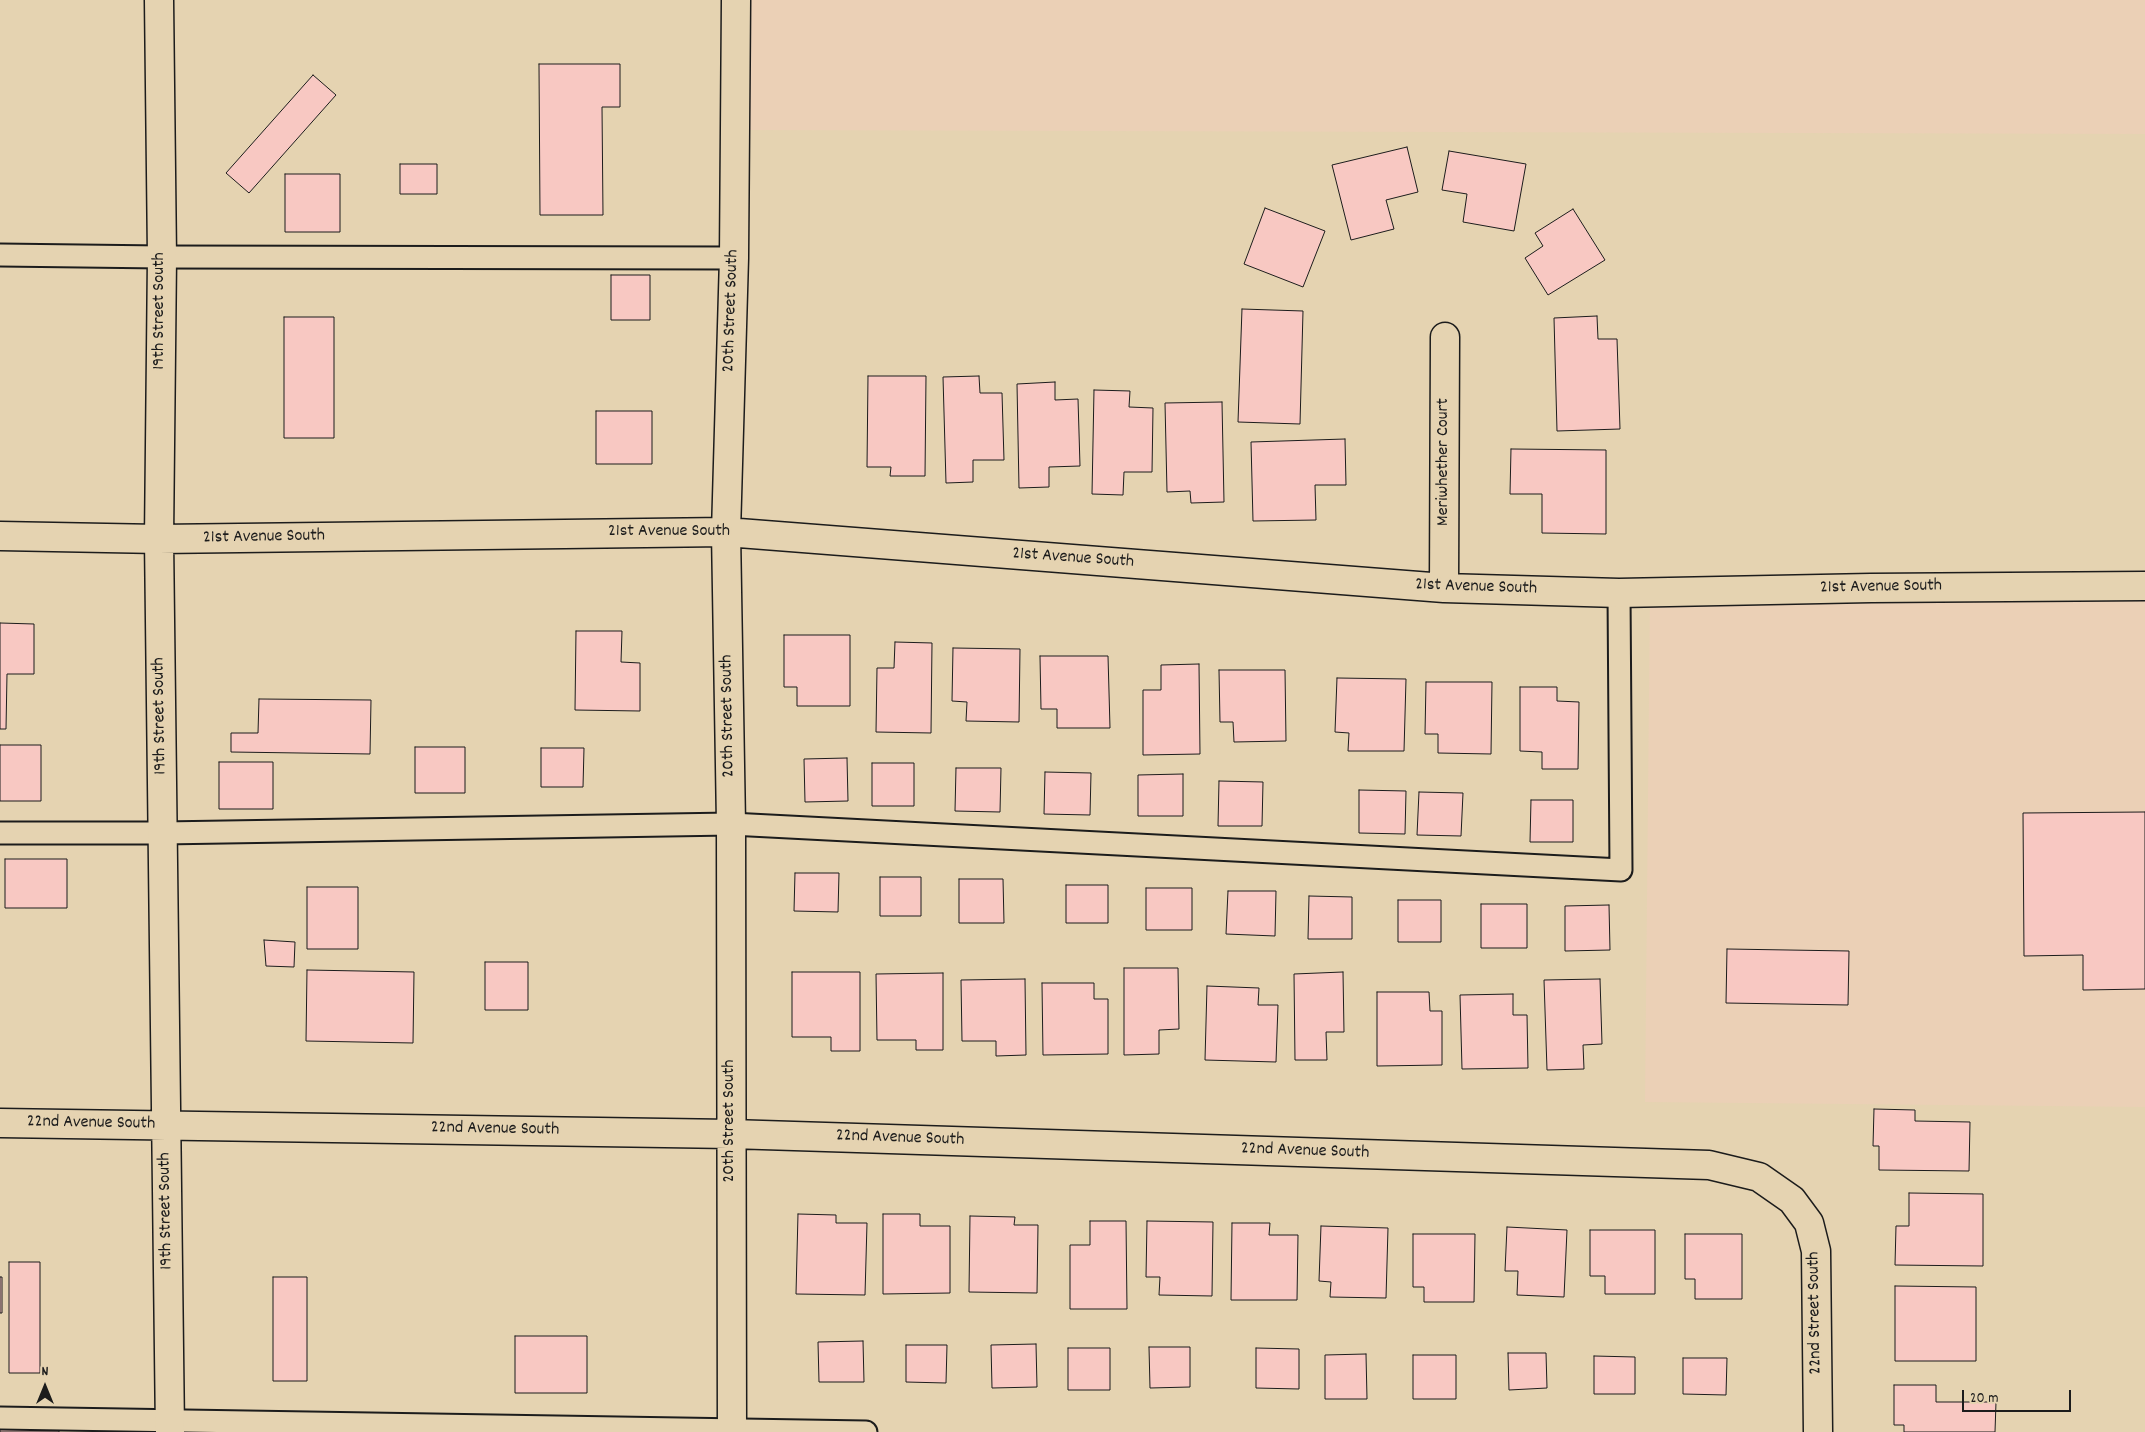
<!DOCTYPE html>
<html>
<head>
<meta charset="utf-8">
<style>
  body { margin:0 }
  #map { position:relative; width:2145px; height:1432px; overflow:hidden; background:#e5d3b1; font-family:Dekko,sans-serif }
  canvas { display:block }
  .north { position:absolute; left:20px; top:1362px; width:50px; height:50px; -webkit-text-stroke:4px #e5d3b1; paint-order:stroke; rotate:0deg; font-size:14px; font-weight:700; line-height:20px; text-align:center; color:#1c1c1c }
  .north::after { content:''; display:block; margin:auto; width:18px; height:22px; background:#1c1c1c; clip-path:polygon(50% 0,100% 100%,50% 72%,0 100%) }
  .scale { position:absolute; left:1962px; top:1390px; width:109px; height:22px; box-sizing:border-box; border:2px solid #1c1c1c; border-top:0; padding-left:6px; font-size:15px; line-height:18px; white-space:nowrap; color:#1c1c1c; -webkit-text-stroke:4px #e5d3b1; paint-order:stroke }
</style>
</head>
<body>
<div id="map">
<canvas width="2145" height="1432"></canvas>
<div class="north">N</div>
<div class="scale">20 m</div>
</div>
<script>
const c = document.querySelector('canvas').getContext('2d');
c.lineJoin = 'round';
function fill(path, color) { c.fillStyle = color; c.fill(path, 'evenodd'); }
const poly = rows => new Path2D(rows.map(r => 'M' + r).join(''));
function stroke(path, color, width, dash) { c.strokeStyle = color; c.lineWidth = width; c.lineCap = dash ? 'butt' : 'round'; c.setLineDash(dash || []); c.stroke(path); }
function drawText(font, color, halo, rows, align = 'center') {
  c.font = font + ' Dekko,sans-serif'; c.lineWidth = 5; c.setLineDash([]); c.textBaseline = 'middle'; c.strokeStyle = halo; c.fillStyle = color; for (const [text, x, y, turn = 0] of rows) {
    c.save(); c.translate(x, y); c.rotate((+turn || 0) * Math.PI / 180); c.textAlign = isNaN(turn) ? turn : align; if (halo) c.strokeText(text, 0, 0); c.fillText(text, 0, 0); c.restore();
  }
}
fill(poly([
  [736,0,2145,0,2145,134,735,130],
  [2145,587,2145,1107,1645,1102,1650,590]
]), '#ebd0b6');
const building = poly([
  [539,64,620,64,620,107,602,107,603,215,540,215,539,64],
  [313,75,336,95,249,193,226,173,313,75],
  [1407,147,1418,192,1386,200,1394,229,1351,240,1332,165,1407,147],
  [1449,151,1526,164,1514,231,1463,222,1467,194,1442,190,1449,151],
  [400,164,437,164,437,194,400,194,400,164],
  [285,174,340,174,340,232,285,232,285,174],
  [1265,208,1325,231,1303,287,1244,264,1265,208],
  [1573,209,1605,260,1548,295,1525,258,1543,246,1535,233,1573,209],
  [611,275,650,275,650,320,611,320,611,275],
  [1242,309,1303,311,1300,424,1238,422,1242,309],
  [1597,316,1598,339,1617,339,1620,429,1557,431,1554,318,1597,316],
  [284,317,334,317,334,438,284,438,284,317],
  [868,376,926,376,925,476,890,476,891,467,867,467,868,376],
  [979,376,980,393,1002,393,1004,460,973,460,973,482,946,483,943,377,979,376],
  [1055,382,1055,400,1078,399,1080,466,1049,467,1049,487,1019,488,1017,384,1055,382],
  [1094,390,1130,391,1129,407,1153,408,1152,472,1124,472,1123,495,1092,494,1094,390],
  [1222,402,1224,502,1191,503,1190,491,1167,492,1165,403,1222,402],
  [596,411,652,411,652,464,596,464,596,411],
  [1345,439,1346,485,1315,485,1316,520,1253,521,1251,442,1345,439],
  [1511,449,1606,450,1606,534,1542,533,1542,494,1510,494,1511,449],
  [0,623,34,624,34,674,7,674,6,729,0,729,0,623],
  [576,631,622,631,621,662,640,663,640,711,575,710,576,631],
  [784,635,850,635,850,706,797,706,797,687,784,687,784,635],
  [895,642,932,643,931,733,876,732,877,668,894,668,895,642],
  [953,648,1020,649,1019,722,966,721,967,702,952,701,953,648],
  [1040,656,1108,656,1110,728,1057,728,1057,709,1041,709,1040,656],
  [1199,664,1200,754,1143,755,1143,690,1161,690,1161,665,1199,664],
  [1219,670,1285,670,1286,741,1234,742,1233,722,1220,722,1219,670],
  [1337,678,1406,679,1404,751,1348,751,1349,733,1335,732,1337,678],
  [1426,682,1492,682,1491,754,1438,753,1438,734,1425,734,1426,682],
  [1520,687,1557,687,1557,701,1579,702,1578,769,1542,769,1542,752,1520,751,1520,687],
  [259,699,371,700,370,754,231,752,231,733,258,733,259,699],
  [0,745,41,745,41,801,0,801,0,745],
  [415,747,465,747,465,793,415,793,415,747],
  [541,748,584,748,583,787,541,787,541,748],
  [847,758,848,801,805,802,804,759,847,758],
  [219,762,273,762,273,809,219,809,219,762],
  [872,763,914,763,914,806,872,806,872,763],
  [956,768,1001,768,1000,812,955,811,956,768],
  [1045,772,1091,773,1090,815,1044,814,1045,772],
  [1183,774,1183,816,1138,816,1138,775,1183,774],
  [1219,781,1263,782,1262,826,1218,826,1219,781],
  [1359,790,1406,791,1405,834,1359,833,1359,790],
  [1419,792,1463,793,1461,836,1417,835,1419,792],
  [1531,800,1573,800,1573,842,1530,842,1531,800],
  [2145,812,2145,989,2083,990,2083,955,2024,956,2023,813,2145,812],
  [5,859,67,859,67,908,5,908,5,859],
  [795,873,839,873,838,912,794,911,795,873],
  [880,877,921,877,921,916,880,916,880,877],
  [959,879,1003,879,1004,923,959,923,959,879],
  [1066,885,1108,885,1108,923,1066,923,1066,885],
  [307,887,358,887,358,949,307,949,307,887],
  [1146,888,1192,888,1192,930,1146,930,1146,888],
  [1228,891,1276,891,1275,936,1226,934,1228,891],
  [1309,896,1352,897,1352,939,1308,939,1309,896],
  [1398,900,1441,900,1441,942,1398,942,1398,900],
  [1481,904,1527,904,1527,948,1481,948,1481,904],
  [1609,905,1610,950,1565,951,1565,906,1609,905],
  [264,940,295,942,294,967,266,966,264,940],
  [1727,949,1849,951,1848,1005,1726,1003,1727,949],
  [485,962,528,962,528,1010,485,1010,485,962],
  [1124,968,1178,968,1179,1029,1159,1030,1159,1054,1124,1055,1124,968],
  [307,970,414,972,413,1043,306,1041,307,970],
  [792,972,860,972,860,1051,831,1051,831,1037,792,1037,792,972],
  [1343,972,1344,1032,1326,1032,1327,1060,1295,1060,1294,974,1343,972],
  [943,973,943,1050,916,1050,916,1040,877,1040,876,974,943,973],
  [1025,979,1026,1055,996,1056,996,1041,962,1041,961,980,1025,979],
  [1600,979,1602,1044,1583,1045,1584,1069,1547,1070,1544,980,1600,979],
  [1042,983,1094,983,1094,999,1108,999,1108,1054,1043,1055,1042,983],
  [1207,986,1259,988,1258,1005,1278,1005,1276,1062,1205,1060,1207,986],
  [1377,992,1429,992,1430,1011,1442,1011,1442,1065,1377,1066,1377,992],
  [1513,994,1513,1015,1527,1015,1528,1068,1462,1069,1460,995,1513,994],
  [1874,1109,1915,1110,1915,1121,1970,1122,1969,1171,1879,1170,1879,1146,1873,1146,1874,1109],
  [1909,1193,1983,1194,1983,1266,1895,1265,1896,1226,1909,1226,1909,1193],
  [798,1214,836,1215,836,1223,867,1223,865,1295,796,1294,798,1214],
  [883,1214,920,1214,920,1226,950,1226,950,1293,883,1294,883,1214],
  [970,1216,1015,1217,1014,1225,1038,1225,1037,1293,969,1292,970,1216],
  [1090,1221,1126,1221,1127,1309,1070,1309,1070,1245,1090,1245,1090,1221],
  [1147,1221,1213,1222,1212,1296,1159,1295,1160,1277,1146,1277,1147,1221],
  [1232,1223,1270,1223,1269,1235,1298,1235,1297,1300,1231,1300,1232,1223],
  [1321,1226,1388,1228,1386,1298,1330,1297,1331,1282,1319,1281,1321,1226],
  [1507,1227,1567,1230,1564,1297,1517,1295,1518,1271,1505,1271,1507,1227],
  [1590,1230,1655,1230,1655,1294,1605,1294,1605,1276,1590,1276,1590,1230],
  [1413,1234,1475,1234,1474,1302,1424,1302,1424,1287,1413,1287,1413,1234],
  [1685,1234,1742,1234,1742,1299,1695,1299,1695,1279,1685,1279,1685,1234],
  [9,1262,40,1262,40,1373,9,1373,9,1262],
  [0,1277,2,1277,2,1313,0,1313,0,1277],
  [273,1277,307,1277,307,1381,273,1381,273,1277],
  [1895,1286,1976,1287,1976,1361,1895,1361,1895,1286],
  [515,1336,587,1336,587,1393,515,1393,515,1336],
  [863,1341,864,1382,819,1382,818,1342,863,1341],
  [1036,1344,1037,1387,992,1388,991,1345,1036,1344],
  [906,1345,947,1345,946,1383,906,1382,906,1345],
  [1149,1347,1190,1347,1190,1387,1150,1388,1149,1347],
  [1068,1348,1110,1348,1110,1390,1068,1390,1068,1348],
  [1256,1348,1299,1349,1299,1389,1256,1388,1256,1348],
  [1508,1353,1546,1353,1547,1388,1509,1390,1508,1353],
  [1366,1354,1367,1399,1325,1399,1325,1355,1366,1354],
  [1413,1355,1456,1355,1456,1399,1413,1399,1413,1355],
  [1594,1356,1635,1357,1635,1394,1594,1394,1594,1356],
  [1683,1358,1727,1358,1726,1395,1683,1394,1683,1358],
  [1894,1385,1936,1385,1936,1402,1996,1402,1995,1432,1904,1432,1904,1425,1894,1425,1894,1385],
  [0,1428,59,1428,59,1432,0,1432,0,1428]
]);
fill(building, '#f8c8c2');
stroke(building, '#1c1c1c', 1);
const lane = poly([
  [0,255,162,257,734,258],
  [0,833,162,833,731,824,1621,870,1619,593],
  [0,1418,866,1432]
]);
const street = poly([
  [159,0,162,257,159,539,170,1432],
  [0,536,159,539,726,532,1444,588,1619,593,1871,588,2145,586],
  [1444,588,1445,337],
  [0,1123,731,1134,1709,1165,1759,1177,1792,1200,1809,1223,1816,1251,1818,1432],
  [732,1432,731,824,726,532,734,258,736,0]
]);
stroke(lane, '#1c1c1c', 25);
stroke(street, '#1c1c1c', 31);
stroke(lane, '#e5d3b1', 21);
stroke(street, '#e5d3b1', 28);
drawText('18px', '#1c1c1c', '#e5d3b1', [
  ["19th Street South",161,311,-90],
  ["20th Street South",732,311,-88],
  ["Meriwhether Court",1445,462,-90],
  ["21st Avenue South",669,533],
  ["21st Avenue South",264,538,-1],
  ["21st Avenue South",1073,559,4],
  ["21st Avenue South",1476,588,2],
  ["21st Avenue South",1881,588,-1],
  ["19th Street South",161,716,-91],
  ["20th Street South",729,716,-91],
  ["20th Street South",731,1121,-90],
  ["22nd Avenue South",91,1124,1],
  ["22nd Avenue South",495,1130,1],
  ["22nd Avenue South",900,1139,2],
  ["22nd Avenue South",1305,1152,2],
  ["19th Street South",167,1211,-91],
  ["22nd Street South",1816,1313,-91]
]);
</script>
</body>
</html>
